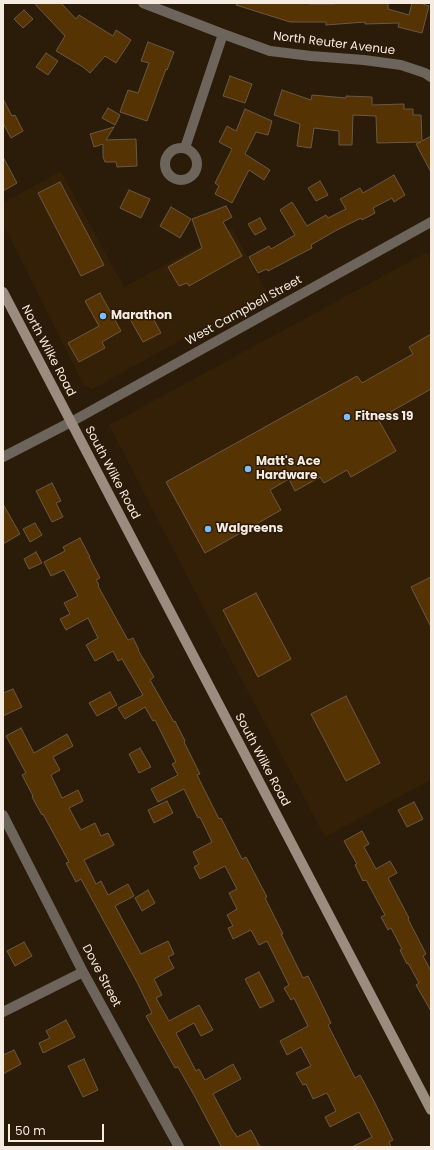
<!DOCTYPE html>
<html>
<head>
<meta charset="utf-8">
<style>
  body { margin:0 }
  #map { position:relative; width:434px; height:1150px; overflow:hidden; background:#2b1b09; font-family:Poppins,sans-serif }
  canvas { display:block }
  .frame { position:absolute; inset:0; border:4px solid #f6ebe0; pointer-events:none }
  .scale { position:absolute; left:8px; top:1124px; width:96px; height:18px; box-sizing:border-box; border:2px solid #f6ebe0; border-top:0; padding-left:5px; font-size:12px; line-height:14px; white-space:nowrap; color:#f6ebe0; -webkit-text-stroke:3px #2b1b09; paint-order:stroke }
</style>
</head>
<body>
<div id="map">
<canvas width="434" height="1150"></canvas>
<div class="frame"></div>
<div class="scale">50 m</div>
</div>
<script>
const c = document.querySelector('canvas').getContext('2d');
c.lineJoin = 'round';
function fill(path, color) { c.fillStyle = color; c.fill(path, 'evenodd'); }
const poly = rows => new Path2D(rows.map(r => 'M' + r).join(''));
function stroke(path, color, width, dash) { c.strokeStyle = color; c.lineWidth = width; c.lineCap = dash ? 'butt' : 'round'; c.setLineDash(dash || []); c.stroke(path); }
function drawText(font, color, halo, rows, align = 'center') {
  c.font = font + ' Poppins,sans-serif'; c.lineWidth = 3; c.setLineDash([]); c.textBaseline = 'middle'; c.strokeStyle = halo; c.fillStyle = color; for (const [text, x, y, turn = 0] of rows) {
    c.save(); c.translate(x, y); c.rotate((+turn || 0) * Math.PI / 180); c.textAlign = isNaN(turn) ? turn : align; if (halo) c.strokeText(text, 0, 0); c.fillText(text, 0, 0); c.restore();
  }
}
fill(poly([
  [61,171,124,287,232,228,267,292,93,389,84,386,3,224,3,203],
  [427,252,431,260,431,780,325,837,194,590,109,425]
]), '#341f07');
const building = poly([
  [34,3,61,3,76,19,79,15,113,36,116,30,131,40,116,63,105,56,90,73,83,67,56,51,65,36,34,3],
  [237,3,309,3,309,4,335,4,334,3,388,3,388,9,409,15,412,3,420,3,429,6,422,33,398,27,399,23,365,24,365,22,326,25,326,22,290,22,236,5,237,3],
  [24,10,33,19,23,28,14,19,24,10],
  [148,42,174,52,167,70,166,69,147,121,120,112,128,90,138,93,149,63,141,61,148,42],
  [46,53,58,61,48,75,36,67,46,53],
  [230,76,252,84,245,103,223,96,230,76],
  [282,90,311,100,312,95,346,98,346,96,372,97,372,105,404,104,404,109,413,109,413,115,421,115,422,141,431,136,431,172,416,144,421,142,377,143,376,116,353,115,352,145,339,145,339,131,314,128,311,148,297,146,300,124,274,115,282,90],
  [3,99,12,116,15,115,23,131,11,138,3,123,3,99],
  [108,108,120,115,115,125,102,118,108,108],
  [245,109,272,121,268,135,256,132,245,154,270,170,264,180,249,170,232,203,215,194,219,186,215,183,232,149,219,142,227,126,236,131,245,109],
  [114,127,106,140,136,139,137,166,117,167,116,162,105,162,103,157,103,144,94,147,90,134,114,127],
  [3,157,17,183,3,191,3,157],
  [394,175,405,195,394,202,392,198,373,208,375,213,362,220,361,218,335,231,311,245,312,248,289,260,268,271,267,269,258,273,249,257,269,246,271,249,295,235,280,210,292,202,307,226,326,215,328,218,346,209,340,199,360,188,363,193,394,175],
  [320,181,328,195,316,201,308,188,320,181],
  [60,182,104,265,81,276,38,193,60,182],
  [129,190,150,199,141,218,120,208,129,190],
  [226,206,232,217,223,222,242,256,189,286,187,283,179,286,168,267,202,248,192,219,226,206],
  [171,207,191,219,180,238,160,226,171,207],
  [260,218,266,229,255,235,248,224,260,218],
  [100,293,121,331,102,342,105,348,79,362,68,343,99,326,85,301,100,293],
  [148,309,161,333,143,342,130,319,148,309],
  [431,334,431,389,378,419,396,451,351,477,347,470,324,483,320,477,295,491,289,479,270,490,281,510,205,553,166,482,357,376,362,383,413,354,409,347,431,334],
  [52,483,61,501,56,503,63,517,52,522,36,491,52,483],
  [3,504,20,534,3,544,3,504],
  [35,523,42,535,30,542,23,529,35,523],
  [80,538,90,557,89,557,100,578,96,580,99,585,98,586,128,640,133,638,139,650,138,650,154,677,150,680,174,722,175,721,185,741,184,742,200,774,197,775,219,819,221,818,242,859,246,857,267,897,265,898,283,934,281,934,303,978,308,976,317,994,331,1023,328,1025,355,1078,360,1075,374,1101,393,1140,389,1142,391,1147,352,1147,372,1137,359,1112,330,1127,325,1117,336,1111,327,1093,313,1099,306,1084,303,1085,296,1073,311,1066,301,1047,287,1055,280,1041,308,1026,294,998,291,1000,284,988,289,985,267,941,259,945,251,930,233,939,228,928,233,926,227,915,237,909,229,893,237,889,225,866,200,879,194,867,199,864,193,852,212,842,200,817,198,818,184,789,158,802,151,789,178,775,172,764,176,762,155,720,153,721,145,707,125,719,118,708,143,695,122,659,118,661,113,651,95,661,86,645,98,638,88,618,66,630,60,619,70,614,64,603,78,596,64,570,51,576,44,562,65,551,63,547,80,538],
  [36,552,42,563,29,569,24,559,36,552],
  [431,577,431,627,411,587,431,577],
  [256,593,291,659,258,677,223,610,256,593],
  [13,689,22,707,3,716,3,693,13,689],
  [110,692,117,705,97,716,89,703,110,692],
  [346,696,380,763,346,781,311,714,346,696],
  [21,728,34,753,67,734,73,746,53,757,60,770,51,775,62,798,78,790,83,801,69,808,81,830,95,823,101,836,108,833,114,845,84,860,96,884,101,881,108,895,128,884,134,896,115,906,141,954,168,941,174,954,168,957,174,968,154,979,162,995,156,998,169,1021,199,1005,213,1030,201,1036,194,1023,176,1033,196,1071,199,1069,205,1080,233,1064,241,1079,213,1094,234,1133,235,1133,237,1137,251,1130,260,1147,218,1147,221,1146,194,1095,178,1067,175,1068,146,1016,152,1013,138,984,81,879,76,882,66,863,69,862,43,814,42,815,32,797,33,796,22,775,26,773,6,736,21,728],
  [140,748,151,767,139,773,129,754,140,748],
  [167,801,173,813,154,823,148,810,167,801],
  [414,802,423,819,407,827,398,810,414,802],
  [362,831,369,844,364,847,376,869,390,861,397,873,388,878,409,918,408,919,426,954,423,956,431,971,431,1011,416,985,419,983,408,963,407,964,400,950,402,949,391,928,388,930,381,917,385,915,366,880,363,881,355,865,357,864,344,841,362,831],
  [148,890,155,903,142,911,135,898,148,890],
  [24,942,32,956,15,966,7,951,24,942],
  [259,972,274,1001,260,1008,245,979,259,972],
  [66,1020,75,1037,43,1053,39,1043,50,1038,46,1031,66,1020],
  [14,1050,21,1064,3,1074,3,1055,14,1050],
  [84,1059,98,1090,83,1097,68,1066,84,1059]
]);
fill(building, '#563303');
stroke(building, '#6b5845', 1);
stroke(poly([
  [143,3,223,34,270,51,311,56,364,60,401,65,425,73,431,77],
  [185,148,223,34],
  '165 164a16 16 0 1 1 32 0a16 16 0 1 1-32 0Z',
  [3,457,71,422,431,222],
  [3,815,83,972,179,1147],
  [3,1012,83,972]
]), '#6d645c', 10);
stroke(poly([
  [3,292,431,1110]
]), '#9a8c7e', 10);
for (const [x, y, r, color] of [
  [103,316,4,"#7cbef9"],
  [347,417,4,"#7cbef9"],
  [248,469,4,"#7cbef9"],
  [208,529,4,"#7cbef9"]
]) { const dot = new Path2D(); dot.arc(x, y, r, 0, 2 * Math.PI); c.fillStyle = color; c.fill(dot); stroke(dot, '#2b1b09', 1.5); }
drawText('12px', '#f6ebe0', '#2b1b09', [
  ["North Reuter Avenue",334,44,7],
  ["West Campbell Street",244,311,-29],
  ["North Wilke Road",48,351,62],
  ["South Wilke Road",112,473,62],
  ["South Wilke Road",262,760,62],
  ["Dove Street",101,976,62]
]);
drawText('bold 12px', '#f6ebe0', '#2b1b09', [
  ["Marathon",111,316],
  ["Fitness 19",355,417],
  ["Matt's Ace",256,462],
  ["Hardware",256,476],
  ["Walgreens",216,529]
], 'left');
</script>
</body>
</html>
